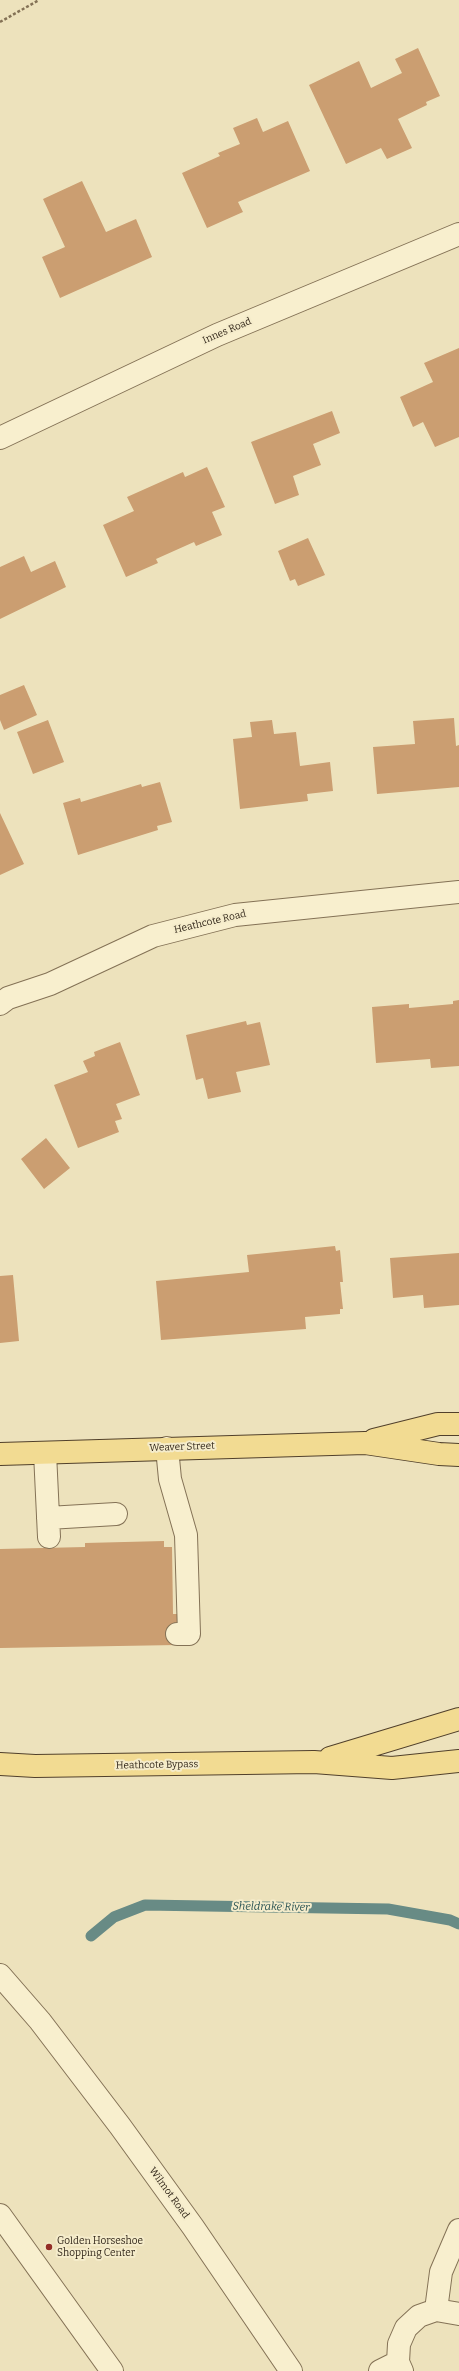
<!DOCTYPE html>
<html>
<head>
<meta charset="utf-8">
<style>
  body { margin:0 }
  canvas { display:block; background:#ede2bc }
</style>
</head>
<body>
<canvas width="459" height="2371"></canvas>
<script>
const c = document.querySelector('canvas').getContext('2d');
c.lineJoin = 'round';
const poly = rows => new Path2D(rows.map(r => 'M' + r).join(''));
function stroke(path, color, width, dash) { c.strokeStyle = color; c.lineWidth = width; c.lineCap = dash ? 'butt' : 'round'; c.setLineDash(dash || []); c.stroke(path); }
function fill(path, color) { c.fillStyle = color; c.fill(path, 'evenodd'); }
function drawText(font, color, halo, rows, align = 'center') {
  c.font = font + ' Bitter,serif'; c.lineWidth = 4; c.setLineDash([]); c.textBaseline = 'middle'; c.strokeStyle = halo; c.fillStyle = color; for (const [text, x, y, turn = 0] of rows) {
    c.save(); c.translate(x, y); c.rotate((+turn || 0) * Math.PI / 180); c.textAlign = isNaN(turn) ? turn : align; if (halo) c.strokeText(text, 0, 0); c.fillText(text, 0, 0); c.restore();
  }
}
stroke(poly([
  [91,1936,114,1917,145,1905,388,1909,450,1920,459,1924]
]), '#688b85', 11);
fill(poly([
  [418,48,440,96,426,102,427,105,398,119,412,148,387,159,381,148,346,164,309,85,359,61,371,88,402,73,395,59],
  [257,118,263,132,288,121,310,171,238,202,243,212,207,228,182,173,220,156,218,153,240,144,233,128],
  [82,181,106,232,136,219,152,257,60,298,42,257,65,247,43,199],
  [459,348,459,437,435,447,423,422,413,427,400,397,433,382,424,363],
  [332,411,340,433,313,444,321,465,293,476,299,495,275,504,251,442],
  [207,467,225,507,212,512,222,535,196,546,194,542,156,559,158,563,126,577,103,525,134,511,127,497,183,472,185,477],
  [308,538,325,575,298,586,295,579,290,581,278,551],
  [24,556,31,572,55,561,66,587,0,619,0,567],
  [24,685,37,715,4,730,0,720,0,695],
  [454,718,456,746,459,745,459,787,377,794,373,747,415,744,413,721],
  [48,720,64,762,33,774,17,732],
  [272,720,274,734,296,732,300,766,330,762,333,791,307,794,308,801,240,809,233,739,252,737,250,722],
  [160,782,172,822,157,826,158,830,78,855,63,803,80,798,81,802,141,784,142,787],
  [0,813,24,864,0,875],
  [459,1000,459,1066,431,1068,430,1059,376,1063,372,1007,409,1004,409,1008,453,1004,453,1001],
  [246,1021,247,1025,260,1022,270,1065,236,1072,241,1092,208,1099,203,1078,196,1080,186,1035],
  [120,1042,140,1095,116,1104,122,1119,115,1121,119,1132,78,1148,54,1085,88,1072,83,1061,95,1056,94,1052],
  [46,1138,70,1168,44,1189,21,1159],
  [335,1246,336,1251,340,1250,343,1282,340,1282,343,1309,340,1309,340,1314,305,1317,306,1329,161,1340,156,1281,249,1272,247,1255],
  [459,1253,459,1305,424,1308,423,1295,393,1298,390,1258],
  [13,1275,19,1341,0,1343,0,1276],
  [164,1541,164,1547,172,1547,173,1614,177,1614,177,1645,0,1648,0,1549,85,1547,85,1543]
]), '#cb9e71');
const minor = poly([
  [0,438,217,335,459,234],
  [0,1004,8,998,50,984,153,936,235,915,459,892],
  [167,1448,170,1479,186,1535,189,1634,177,1634],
  [45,1453,49,1537],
  [48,1518,116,1514],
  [0,1975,40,2021,120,2126,193,2227,291,2371],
  [0,2215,112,2371],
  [436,2310,441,2272,459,2230],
  [380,2371,398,2362],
  [402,2371,398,2362,399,2344,406,2328,419,2316,436,2310,459,2314]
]);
const major = poly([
  [374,1440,438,1424,459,1424],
  [0,1454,365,1443,439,1454,459,1455],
  [330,1758,459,1719],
  [0,1764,35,1766,314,1762,392,1768,459,1761]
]);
stroke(minor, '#847256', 24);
stroke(major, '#51402b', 24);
stroke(poly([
  [0,22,39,0]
]), '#847256', 2.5, [3, 2]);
stroke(minor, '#f8efce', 22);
stroke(major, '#f2db92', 22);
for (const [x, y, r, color] of [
  [49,2247,4,"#932e26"]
]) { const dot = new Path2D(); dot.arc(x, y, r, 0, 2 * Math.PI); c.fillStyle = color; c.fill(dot); stroke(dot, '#f5eccb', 1.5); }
drawText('10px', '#33281b', '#f5eccb', [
  ["Innes Road",227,331,-23],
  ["Heathcote Road",210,922,-13],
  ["Weaver Street",182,1447,-2],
  ["Heathcote Bypass",157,1765,-1],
  ["Wilmot Road",169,2193,54]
]);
drawText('10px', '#33281b', '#f5eccb', [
  ["Golden Horseshoe",57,2241],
  ["Shopping Center",57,2253]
], 'left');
drawText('italic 11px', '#2a5353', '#f5eccb', [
  ["Sheldrake River",271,1907,1]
]);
</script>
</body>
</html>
